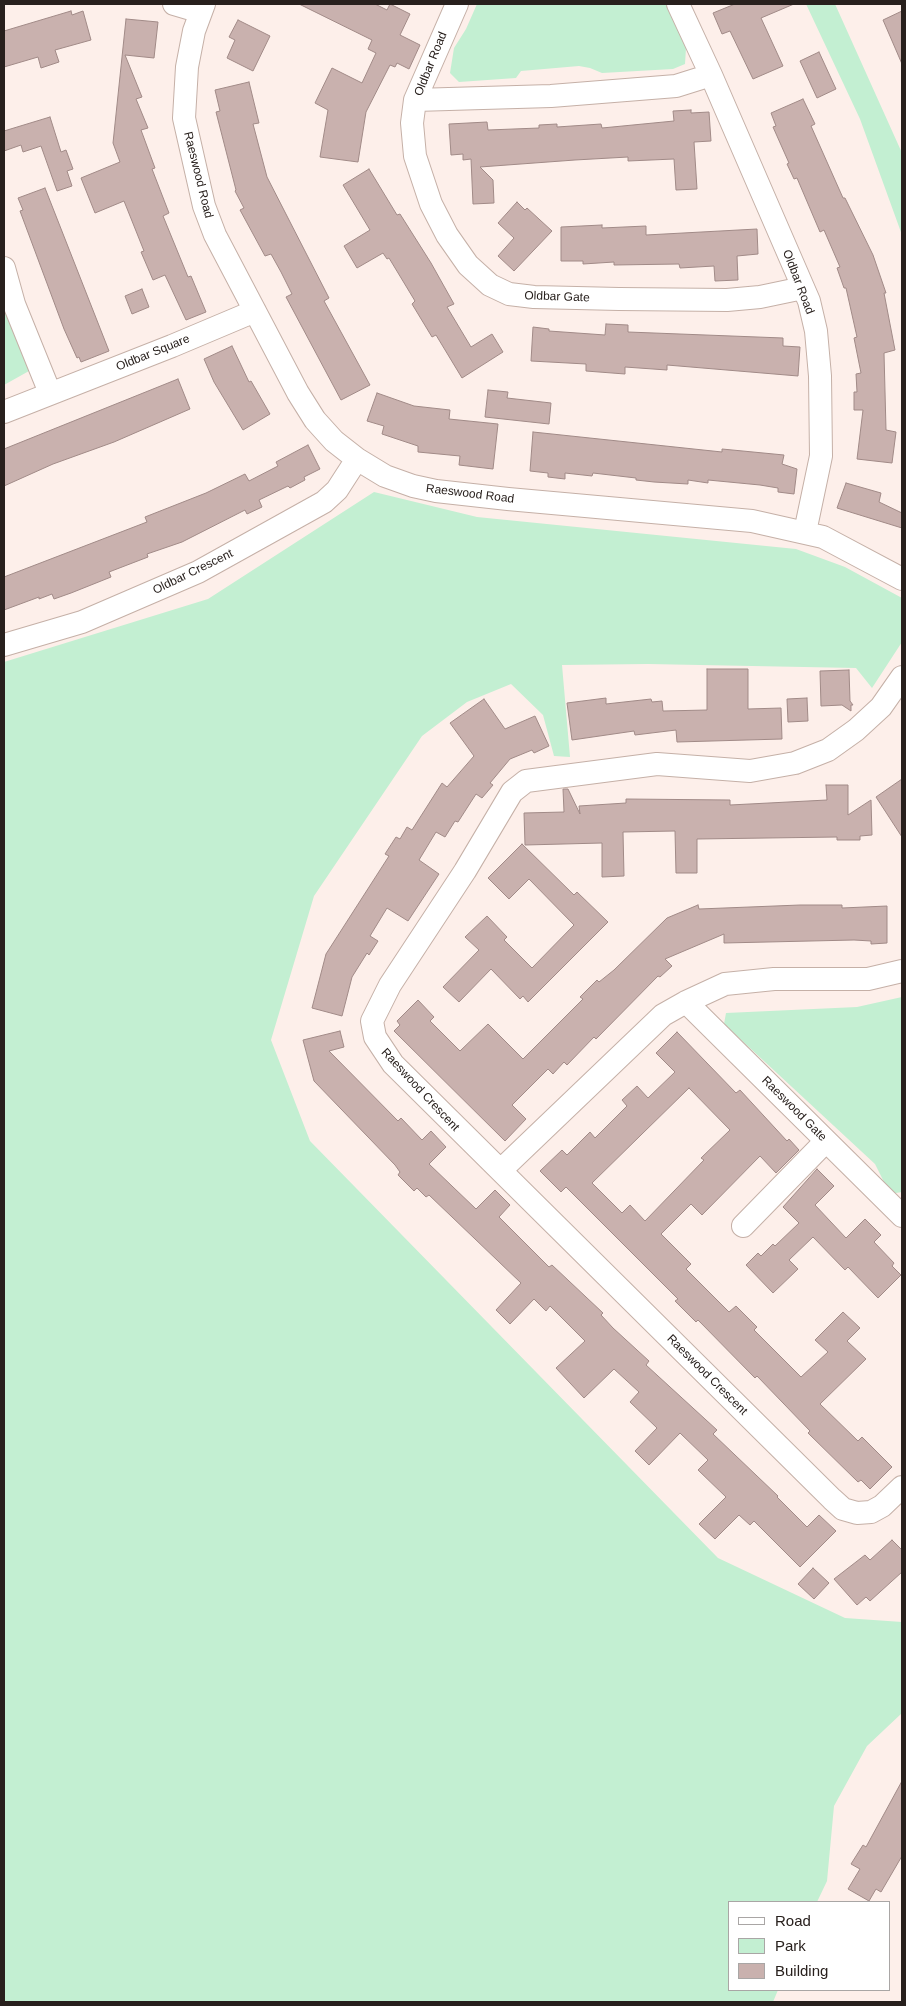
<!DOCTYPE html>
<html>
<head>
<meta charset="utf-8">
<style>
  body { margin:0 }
  #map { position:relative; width:906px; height:2006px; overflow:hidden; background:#fdefea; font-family:Helvetica,sans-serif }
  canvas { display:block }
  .frame { position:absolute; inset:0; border:5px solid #28201d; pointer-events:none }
  .legend { position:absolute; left:728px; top:1901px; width:162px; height:90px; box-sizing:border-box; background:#fff; border:1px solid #a9a6a5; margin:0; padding:6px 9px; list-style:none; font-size:15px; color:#28201d }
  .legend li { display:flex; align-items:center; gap:10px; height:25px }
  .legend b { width:25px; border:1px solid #a9a6a5 }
</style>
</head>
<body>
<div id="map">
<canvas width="906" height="2006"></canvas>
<div class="frame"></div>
<ul class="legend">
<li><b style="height:6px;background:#fff"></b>Road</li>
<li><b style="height:14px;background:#c3efd2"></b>Park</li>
<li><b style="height:14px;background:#c9b1ae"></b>Building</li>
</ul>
</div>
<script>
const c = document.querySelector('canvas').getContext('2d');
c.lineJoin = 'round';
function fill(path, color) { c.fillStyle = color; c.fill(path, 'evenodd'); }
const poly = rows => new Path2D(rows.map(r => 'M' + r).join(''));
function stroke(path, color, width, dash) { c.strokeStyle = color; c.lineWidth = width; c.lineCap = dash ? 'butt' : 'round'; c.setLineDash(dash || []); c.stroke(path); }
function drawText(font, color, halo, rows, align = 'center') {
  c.font = font + ' Helvetica,sans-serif'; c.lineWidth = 4; c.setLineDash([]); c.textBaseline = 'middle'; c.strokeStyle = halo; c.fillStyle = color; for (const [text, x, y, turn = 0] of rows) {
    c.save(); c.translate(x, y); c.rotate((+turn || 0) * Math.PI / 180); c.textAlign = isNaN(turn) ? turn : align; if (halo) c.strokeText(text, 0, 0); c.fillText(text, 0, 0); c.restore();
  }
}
fill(poly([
  [477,4,666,4,686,48,685,64,673,69,602,73,590,68,579,66,521,71,516,78,459,82,450,73,454,48,466,29],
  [806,4,835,4,902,153,902,235,860,119],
  [4,304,29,371,4,385],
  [374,492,477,517,796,549,845,567,902,598,902,642,872,688,856,668,648,664,562,665,570,757,554,756,543,715,511,684,467,702,422,736,314,896,271,1040,310,1141,718,1558,845,1618,902,1622,902,1713,867,1746,834,1806,827,1881,817,1902,730,1902,730,1990,778,1990,773,2002,4,2002,4,662,208,599],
  [902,997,902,1192,890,1194,875,1164,724,1024,726,1013,857,1007]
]), '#c3efd2');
const building = poly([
  [299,4,375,4,387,10,390,4,410,14,400,35,420,45,409,69,397,63,395,67,390,65,366,112,358,162,320,157,328,110,315,103,332,68,362,83,376,53,368,49,372,40,299,4],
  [735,4,794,4,761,18,783,66,753,79,730,31,722,34,713,13,735,4],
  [71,11,72,15,83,11,91,40,55,50,59,62,41,68,38,57,4,67,4,31,71,11],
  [902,11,902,64,883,20,902,11],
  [126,19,158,22,154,58,125,55,142,97,136,99,148,128,141,130,155,168,152,169,169,213,163,216,188,277,191,276,206,312,186,320,165,275,153,280,141,252,144,251,124,201,95,213,81,178,120,162,113,143,126,19],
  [238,20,270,36,253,71,227,58,235,40,229,37,238,20],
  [819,52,836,89,817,98,800,61,819,52],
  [249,82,259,123,253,124,267,177,329,298,324,301,370,385,341,400,286,297,292,294,281,272,271,254,265,256,240,210,244,208,235,191,236,190,216,112,220,111,215,90,249,82],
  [803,99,815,124,811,126,843,198,845,198,873,255,886,293,884,293,895,350,884,353,886,430,896,432,892,463,857,459,863,410,854,410,854,392,857,392,856,374,861,373,854,338,857,337,846,288,844,288,837,268,840,267,824,230,820,232,797,178,794,179,787,164,789,163,773,127,776,126,771,113,803,99],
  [691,110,691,113,709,112,711,141,694,142,697,189,676,190,674,159,628,161,628,157,575,160,480,167,493,180,494,203,473,204,471,159,463,160,463,154,451,155,449,124,487,122,488,130,539,128,539,125,557,124,557,127,601,124,602,128,674,121,673,111,691,110],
  [50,117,61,152,66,150,73,169,67,171,72,186,57,191,41,146,23,152,21,145,4,151,4,131,50,117],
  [369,169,397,215,400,214,431,263,454,304,447,307,471,347,492,334,503,352,462,378,436,335,432,337,412,304,415,301,389,258,387,259,383,253,357,268,344,246,370,230,343,185,369,169],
  [45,188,109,351,81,362,79,357,77,358,64,329,20,211,23,210,18,198,45,188],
  [517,202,525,210,527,208,552,231,514,271,498,256,514,238,498,223,517,202],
  [602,225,602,228,646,226,646,235,757,229,758,254,737,256,738,280,715,281,714,266,680,268,679,264,614,265,614,262,583,264,583,261,561,261,561,227,602,225],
  [142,289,149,307,132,314,125,296,142,289],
  [606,324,628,325,628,332,783,338,783,346,800,347,798,376,667,365,667,370,625,367,625,374,586,371,586,364,531,361,533,327,549,329,549,331,605,335,606,324],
  [232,346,249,382,251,381,270,414,243,430,214,382,204,359,232,346],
  [178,379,190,409,114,442,53,464,4,486,4,449,178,379],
  [488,390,508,392,507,398,551,403,549,424,485,417,488,390],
  [377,393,414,406,450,410,449,419,498,424,493,469,459,465,460,456,418,452,418,446,382,434,384,426,367,421,377,393],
  [533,432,722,452,722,449,784,455,782,464,797,469,794,494,778,492,778,488,760,485,708,480,708,483,688,480,688,484,654,482,636,480,636,478,593,473,592,476,565,473,565,479,548,477,548,473,530,471,533,432],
  [308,445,320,469,304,477,305,480,290,488,288,486,259,500,262,507,247,514,245,510,182,542,147,554,148,557,109,572,111,577,71,593,54,599,52,594,39,599,39,597,4,610,4,577,147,522,145,517,206,493,245,474,249,481,278,466,276,462,308,445],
  [846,483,881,493,879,502,902,513,902,528,837,508,846,483],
  [707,669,748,669,748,709,781,708,782,739,677,742,676,730,635,735,634,731,572,740,567,703,606,698,606,704,651,699,652,702,662,701,663,711,707,710,707,669],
  [849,670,850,701,853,705,851,705,851,711,842,705,821,706,820,671,849,670],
  [807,698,808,721,788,722,787,699,807,698],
  [484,699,505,729,535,716,549,746,534,753,532,750,510,759,490,783,493,785,482,798,476,794,458,822,455,821,445,837,436,832,419,860,439,874,408,921,387,908,370,936,378,941,369,955,367,953,352,977,342,1016,312,1008,326,954,389,856,385,854,396,837,400,839,407,827,412,830,442,783,447,787,474,756,450,723,484,699],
  [902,779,902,837,876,797,902,779],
  [826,785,848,785,848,815,871,800,872,835,860,836,860,840,837,840,837,837,697,839,697,873,676,873,675,831,623,832,624,876,602,877,602,843,525,845,524,813,564,812,563,789,568,789,580,814,579,806,626,803,626,799,730,800,730,805,827,800,826,785],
  [522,844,574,895,577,892,608,922,528,1002,523,996,520,999,491,969,459,1002,443,987,479,950,465,937,487,916,507,937,504,940,532,968,574,925,529,879,509,899,488,878,522,844],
  [698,905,699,909,800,905,842,905,842,908,887,906,887,943,871,944,871,941,854,940,724,943,724,934,665,959,672,966,660,977,658,976,596,1039,594,1037,567,1065,564,1062,553,1074,548,1069,512,1105,526,1119,505,1141,394,1031,400,1025,397,1021,418,1000,434,1017,430,1021,460,1051,488,1024,523,1059,583,999,580,997,597,980,599,982,614,970,667,918,698,905],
  [340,1031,344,1047,329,1051,398,1121,401,1118,422,1140,431,1131,446,1147,429,1164,476,1209,495,1190,510,1205,499,1217,549,1267,552,1265,603,1313,601,1315,613,1328,649,1361,646,1365,717,1430,713,1434,778,1496,777,1497,807,1527,819,1515,836,1531,800,1567,754,1521,750,1525,739,1515,715,1539,699,1524,726,1497,698,1470,708,1460,680,1433,649,1465,635,1451,657,1428,630,1402,639,1392,614,1369,584,1398,556,1368,585,1341,550,1306,546,1311,534,1299,510,1324,496,1310,521,1283,429,1195,426,1197,417,1188,414,1191,398,1175,400,1172,395,1165,314,1081,303,1040,340,1031],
  [677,1032,736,1093,740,1090,787,1141,789,1139,799,1150,776,1173,760,1156,702,1215,691,1204,661,1234,691,1264,686,1269,729,1312,736,1306,757,1327,754,1330,801,1377,828,1352,815,1340,843,1312,860,1328,847,1341,866,1359,820,1404,858,1441,862,1437,892,1467,870,1489,861,1480,858,1482,808,1433,810,1431,757,1376,755,1378,698,1320,696,1322,675,1301,678,1299,566,1187,561,1192,540,1171,562,1150,567,1155,590,1132,595,1138,627,1106,622,1100,637,1086,648,1098,675,1072,656,1053,677,1032],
  [689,1088,730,1130,701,1158,704,1160,645,1221,630,1205,622,1213,592,1183,689,1088],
  [817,1169,834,1186,815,1205,846,1238,865,1219,881,1235,874,1242,894,1263,892,1266,901,1275,878,1298,848,1267,845,1270,813,1237,789,1260,798,1269,773,1293,746,1265,758,1253,761,1256,773,1244,775,1246,799,1223,783,1207,817,1169],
  [892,1540,902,1550,902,1572,870,1601,866,1597,857,1605,834,1579,865,1555,870,1560,892,1540],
  [813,1568,829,1583,814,1599,798,1584,813,1568],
  [902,1781,902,1856,881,1892,876,1889,869,1901,848,1889,860,1869,851,1864,863,1845,866,1847,902,1781]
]);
fill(building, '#c9b1ae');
stroke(building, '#a18a87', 1);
const minor = poly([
  [174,4,201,12],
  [204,4,194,31,187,67,184,118,204,206,215,235,298,393,315,420,334,441,357,459,385,476,413,486,436,491,508,499,752,521,823,537,902,579],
  [457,4,415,100,412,123,415,156,431,204,447,235,468,265,490,285,509,294,534,297,619,299,727,300,760,297,803,288],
  [678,4,711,75],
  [415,100,551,96,676,86,711,75,809,301,816,331,820,376,821,456,805,532],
  [4,268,14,304,50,393],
  [4,412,172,346,255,311],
  [4,645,82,622,198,572,324,502,337,490,357,459],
  [902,677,881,707,856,730,828,750,795,763,750,771,657,764,526,781,512,792,465,871,390,985,372,1021,375,1037,393,1064,832,1499,843,1509,857,1513,871,1512,882,1506,902,1487],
  [686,1002,902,1216],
  [501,1170,663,1015,686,1002,725,984,774,979,868,979,902,971],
  [743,1226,826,1141]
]);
stroke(minor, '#c5b0a7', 24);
stroke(minor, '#fff', 22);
drawText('12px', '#28201d', '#fff', [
  ["Oldbar Road",431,64,-68],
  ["Raeswood Road",198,175,76],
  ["Oldbar Road",798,282,69],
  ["Oldbar Gate",557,297,2],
  ["Oldbar Square",153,353,-22],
  ["Raeswood Road",470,494,7],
  ["Oldbar Crescent",193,572,-26],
  ["Raeswood Crescent",420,1090,47],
  ["Raeswood Gate",794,1109,45],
  ["Raeswood Crescent",707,1375,45]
]);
</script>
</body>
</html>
